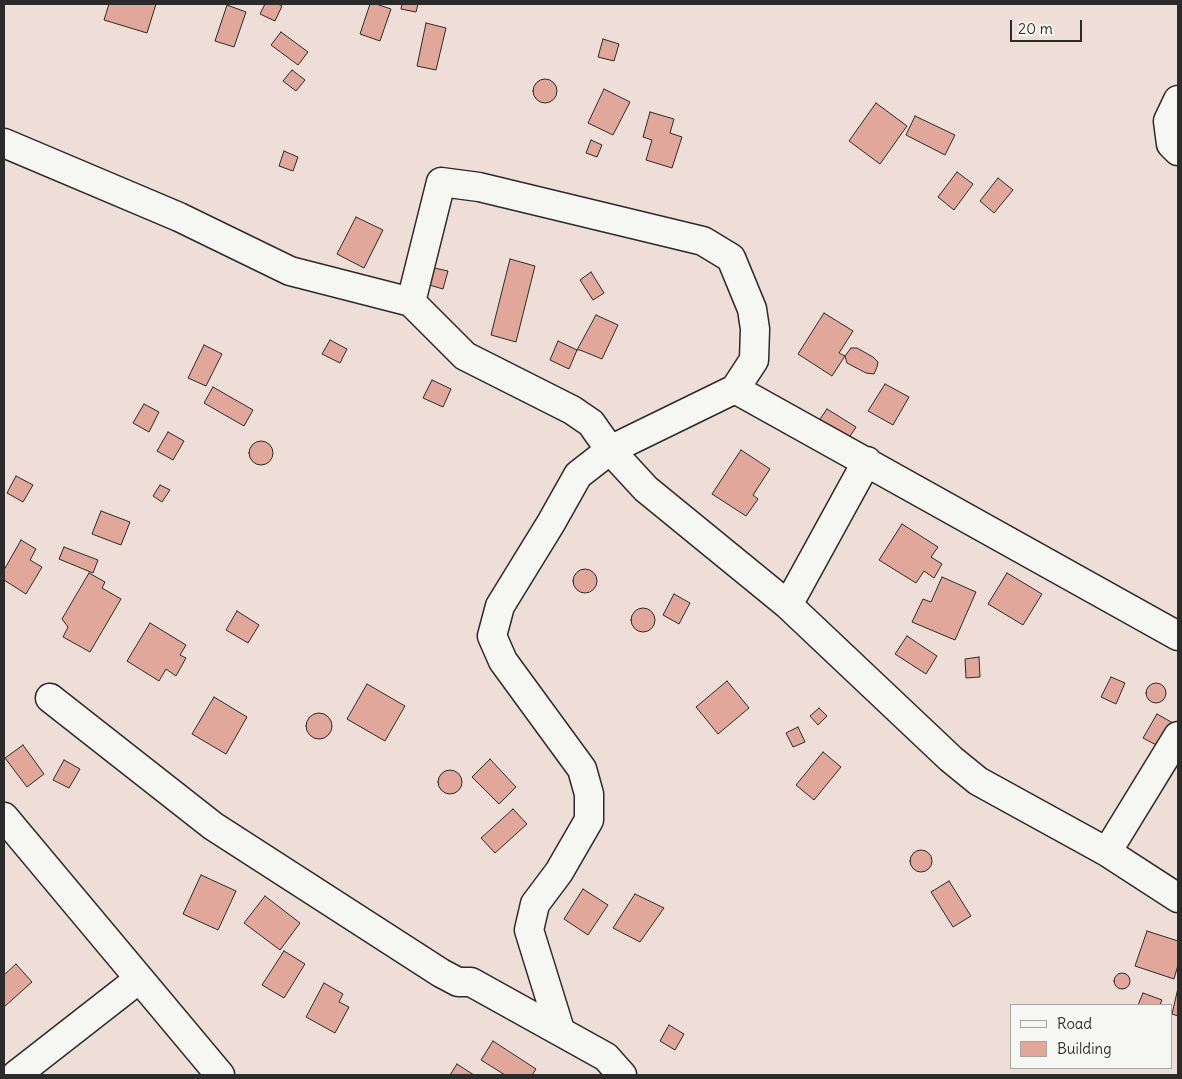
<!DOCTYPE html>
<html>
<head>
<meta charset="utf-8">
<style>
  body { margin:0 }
  #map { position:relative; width:1182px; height:1079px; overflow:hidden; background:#efded8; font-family:Delius,sans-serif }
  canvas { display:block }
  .frame { position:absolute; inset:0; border:5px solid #2b2b2b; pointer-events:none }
  .legend { position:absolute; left:1010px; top:1004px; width:162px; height:65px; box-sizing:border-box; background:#f6f6f2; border:1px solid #a5a5a2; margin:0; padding:6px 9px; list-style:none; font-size:15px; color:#2b2b2b }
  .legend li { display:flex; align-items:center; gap:10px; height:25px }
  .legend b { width:25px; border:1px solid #a5a5a2 }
  .scale { position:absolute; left:1010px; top:20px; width:72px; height:22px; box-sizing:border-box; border:2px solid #2b2b2b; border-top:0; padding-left:6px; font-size:15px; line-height:18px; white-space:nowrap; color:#2b2b2b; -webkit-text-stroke:4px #f6f6f2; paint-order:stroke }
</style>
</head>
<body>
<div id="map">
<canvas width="1182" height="1079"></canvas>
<div class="frame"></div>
<ul class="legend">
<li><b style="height:6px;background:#f6f6f2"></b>Road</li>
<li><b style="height:14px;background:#e0a79a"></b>Building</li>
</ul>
<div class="scale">20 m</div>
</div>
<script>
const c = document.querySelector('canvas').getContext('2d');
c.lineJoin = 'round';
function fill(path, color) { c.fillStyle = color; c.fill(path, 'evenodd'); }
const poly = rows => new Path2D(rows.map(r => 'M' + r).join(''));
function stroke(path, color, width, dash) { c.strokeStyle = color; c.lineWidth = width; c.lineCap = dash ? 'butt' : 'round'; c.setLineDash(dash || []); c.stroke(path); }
const building = poly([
  [109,4,156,4,147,33,104,20,109,4],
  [265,4,278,4,282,6,275,21,260,14,265,4],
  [370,4,376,4,391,9,380,41,360,34,370,4],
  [402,4,418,4,416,12,401,9,402,4],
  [227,5,246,12,234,47,215,41,227,5],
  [426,23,446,28,436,70,417,66,426,23],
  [281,32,308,52,298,65,271,45,281,32],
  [603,39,619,44,614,61,598,57,603,39],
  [292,70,305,80,296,91,283,81,292,70],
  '533 91a12 12 0 1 1 24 0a12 12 0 1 1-24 0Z',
  [604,89,630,102,613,135,588,123,604,89],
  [876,103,907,126,880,164,849,141,876,103],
  [650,112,674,119,670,133,682,137,672,168,646,160,652,140,643,137,650,112],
  [915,116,955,135,945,155,906,135,915,116],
  [591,140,602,145,597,157,586,153,591,140],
  [284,151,298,157,293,171,279,166,284,151],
  [957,172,973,184,954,210,938,197,957,172],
  [998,178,1013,190,994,213,980,201,998,178],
  [356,217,383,230,364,268,337,254,356,217],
  [510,259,535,266,516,342,491,335,510,259],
  [430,267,448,271,443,289,426,284,430,267],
  [591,272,604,293,593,300,580,280,591,272],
  [824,313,853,331,839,353,845,356,832,376,798,354,824,313],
  [596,315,618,325,602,359,580,350,577,350,596,315],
  [330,340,347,349,340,363,322,354,330,340],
  [558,341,577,350,569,369,550,360,558,341],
  [204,345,222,354,206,386,188,378,204,345],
  [851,348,857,348,873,357,878,362,877,367,874,374,866,373,847,363,845,356,851,348],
  [432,380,451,389,443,407,423,398,432,380],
  [885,384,909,397,893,425,868,411,885,384],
  [213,387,253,410,244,426,204,403,213,387],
  [144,404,159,412,149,432,133,423,144,404],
  [827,409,856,427,845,444,816,425,827,409],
  [168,432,184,441,173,460,157,451,168,432],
  '249 453a12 12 0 1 1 24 0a12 12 0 1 1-24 0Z',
  [741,450,770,469,753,495,758,499,746,516,712,494,741,450],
  [16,476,33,485,23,502,7,493,16,476],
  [160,485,170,490,162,502,153,496,160,485],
  [101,511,130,522,121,545,92,534,101,511],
  [902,524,938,547,931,557,942,564,934,578,924,571,916,583,879,560,902,524],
  [21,540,36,549,30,560,42,567,26,594,4,580,4,570,21,540],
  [64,547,98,560,93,573,59,559,64,547],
  '573 581a12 12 0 1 1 24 0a12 12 0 1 1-24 0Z',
  [89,573,105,582,102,588,121,599,90,652,63,637,68,627,62,619,89,573],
  [1007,573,1042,594,1023,625,988,604,1007,573],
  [942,577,976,592,955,640,912,622,923,599,931,602,942,577],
  [674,594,690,603,679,624,663,615,674,594],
  '631 620a12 12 0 1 1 24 0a12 12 0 1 1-24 0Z',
  [237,611,259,625,248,643,226,630,237,611],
  [150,623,186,645,180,655,186,658,176,676,166,669,159,681,127,661,150,623],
  [907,636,937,656,926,674,895,654,907,636],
  [979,657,980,677,966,678,965,659,979,657],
  [1111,677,1125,683,1116,704,1101,697,1111,677],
  [727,681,749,708,718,734,696,707,727,681],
  '1146 693a10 10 0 1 1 20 0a10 10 0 1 1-20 0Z',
  [367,684,405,706,385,741,347,719,367,684],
  [214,697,247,717,226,754,192,734,214,697],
  [819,708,827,716,818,725,810,716,819,708],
  '306 726a13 13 0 1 1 26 0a13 13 0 1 1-26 0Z',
  [1157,714,1173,723,1160,747,1143,738,1157,714],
  [798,727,805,742,793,747,786,733,798,727],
  [23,745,44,774,27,787,5,758,23,745],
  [823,752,841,767,814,800,796,785,823,752],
  [490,759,516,787,499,804,472,777,490,759],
  [64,760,80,769,69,788,53,780,64,760],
  '438 782a12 12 0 1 1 24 0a12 12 0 1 1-24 0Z',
  [513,809,527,824,495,853,481,838,513,809],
  '910 861a11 11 0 1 1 22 0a11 11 0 1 1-22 0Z',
  [201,875,236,891,218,930,183,914,201,875],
  [949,881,971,916,953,927,931,892,949,881],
  [583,889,608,905,588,935,564,919,583,889],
  [635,894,664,908,640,942,613,928,635,894],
  [265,896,300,923,280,950,244,923,265,896],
  [1147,931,1178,941,1178,965,1174,979,1135,966,1147,931],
  [284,951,305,964,284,998,262,985,284,951],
  [16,964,32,982,4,1007,4,975,16,964],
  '1114 981a8 8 0 1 1 16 0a8 8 0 1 1-16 0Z',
  [324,983,343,994,339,1002,349,1007,335,1033,306,1017,324,983],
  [1178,988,1178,1016,1172,1014,1178,988],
  [1143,993,1162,1000,1160,1005,1138,1005,1143,993],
  [669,1025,684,1034,675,1050,660,1041,669,1025],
  [493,1041,536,1069,532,1075,505,1075,481,1060,493,1041],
  [457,1064,474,1075,450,1075,457,1064]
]);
fill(building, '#e0a79a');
stroke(building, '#2b2b2b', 1);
const minor = poly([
  [1178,100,1168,121,1171,144,1178,151],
  [4,143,179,217,290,271,411,302,465,356,572,410,591,423,610,450,646,489,788,605,951,759,978,781,1107,852,1178,898],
  [411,302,441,182,479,187,703,241,731,258,752,309,755,329,754,360,735,389,610,450,578,475,551,523,500,606,492,636,503,661,582,769,589,794,589,820,559,872,535,904,529,930,560,1030],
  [735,389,1178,636],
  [788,605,867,461],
  [50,698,213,826,441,973,458,982,471,982,606,1057,622,1075],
  [4,817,220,1075],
  [1107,852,1178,736],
  [16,1075,139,979]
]);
stroke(minor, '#2b2b2b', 31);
stroke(minor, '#f6f6f2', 28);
</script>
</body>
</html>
